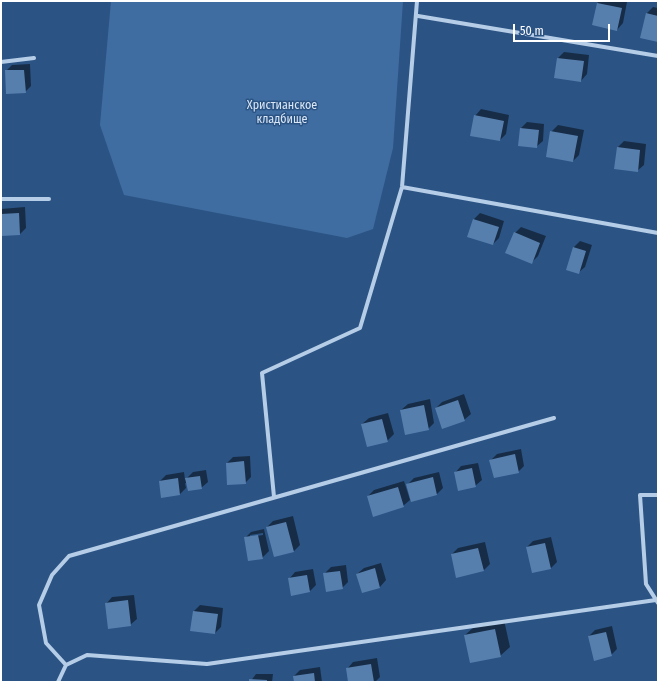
<!DOCTYPE html>
<html>
<head>
<meta charset="utf-8">
<style>
  body { margin:0 }
  #map { position:relative; width:659px; height:683px; overflow:hidden; background:#2b5485; font-family:"Fira Sans Condensed",sans-serif }
  canvas { display:block }
  .frame { position:absolute; inset:0; border:2px solid #fff; pointer-events:none }
  .scale { position:absolute; left:513px; top:24px; width:97px; height:18px; box-sizing:border-box; border:2px solid #fff; border-top:0; padding-left:5px; font-size:12px; line-height:14px; white-space:nowrap; color:#fff; -webkit-text-stroke:3px #2b5485; paint-order:stroke }
</style>
</head>
<body>
<div id="map">
<canvas width="659" height="683"></canvas>
<div class="frame"></div>
<div class="scale">50 m</div>
</div>
<script>
const c = document.querySelector('canvas').getContext('2d');
c.lineJoin = 'round';
function fill(path, color) { c.fillStyle = color; c.fill(path, 'evenodd'); }
const poly = rows => new Path2D(rows.map(r => 'M' + r).join(''));
function stroke(path, color, width, dash) { c.strokeStyle = color; c.lineWidth = width; c.lineCap = dash ? 'butt' : 'round'; c.setLineDash(dash || []); c.stroke(path); }
function drawText(font, color, halo, rows, align = 'center') {
  c.font = font + ' "Fira Sans Condensed",sans-serif'; c.lineWidth = 3; c.setLineDash([]); c.textBaseline = 'middle'; c.strokeStyle = halo; c.fillStyle = color; for (const [text, x, y, turn = 0] of rows) {
    c.save(); c.translate(x, y); c.rotate((+turn || 0) * Math.PI / 180); c.textAlign = isNaN(turn) ? turn : align; if (halo) c.strokeText(text, 0, 0); c.fillText(text, 0, 0); c.restore();
  }
}
fill(poly([
  [111,1,403,1,393,148,373,229,347,238,124,195,100,125]
]), '#406da1');
fill(poly([
  [600,1,627,2,623,23,617,30,597,3],
  [653,7,658,8,658,41,646,14],
  [564,52,589,55,587,74,581,81,558,58],
  [30,64,31,86,25,92,6,71,12,65],
  [481,109,509,115,506,134,500,140,475,116],
  [527,122,544,124,543,141,536,147,521,128],
  [558,125,584,130,579,155,573,161,551,132],
  [624,141,646,144,644,165,637,171,618,147],
  [25,207,26,228,20,234,1,235,1,209],
  [480,213,504,221,499,238,493,244,469,236,474,219],
  [521,227,546,236,538,256,531,263,515,233],
  [580,241,592,245,585,267,578,273,567,269,574,247],
  [464,394,471,414,464,420,436,408,442,402],
  [430,399,434,423,428,429,401,410,408,404],
  [388,413,394,434,387,441,362,424,369,418],
  [521,449,524,466,518,472,490,461,497,454],
  [250,456,251,477,245,483,227,463,233,457],
  [478,463,482,480,475,486,455,473,461,466],
  [206,470,208,482,201,488,185,483,186,488,180,494,160,481,166,475,184,472,185,480,193,472],
  [439,472,443,488,437,494,412,500,408,484,414,478],
  [404,481,410,500,403,506,368,496,374,490],
  [293,516,300,545,294,551,275,556,267,527,273,521],
  [264,529,269,551,262,558,245,538,251,532],
  [263,533,263,535,250,537,250,535],
  [551,537,557,562,551,568,527,547,533,541],
  [485,542,490,564,484,570,452,554,458,548],
  [381,563,386,580,380,587,362,591,357,574,364,568],
  [346,565,348,582,342,588,324,574,331,567],
  [313,569,316,585,310,591,289,579,295,572],
  [134,595,137,619,130,625,106,604,112,597],
  [200,605,223,608,221,627,215,633,194,611],
  [504,620,510,647,500,656,465,635,475,626],
  [612,626,617,649,611,655,589,636,595,630],
  [377,658,380,677,375,682,349,682,347,669,353,662],
  [320,667,322,682,295,682,294,676,300,670],
  [256,674,273,674,272,682,250,682]
]), '#0007');
fill(poly([
  [597,3,622,8,617,31,592,25],
  [646,13,658,16,658,42,640,38],
  [557,58,584,61,581,82,554,78],
  [5,70,24,70,26,93,6,94],
  [474,115,504,121,500,141,470,136],
  [520,128,539,130,537,148,518,146],
  [550,131,578,136,573,162,546,157],
  [617,147,640,150,638,172,614,169],
  [19,213,20,235,1,236,1,214],
  [473,219,499,227,493,245,467,237],
  [514,232,540,243,532,264,505,253],
  [573,247,586,251,579,274,566,270],
  [458,400,465,421,442,429,435,408],
  [424,405,429,430,405,435,400,410],
  [382,419,388,442,367,447,361,424],
  [515,454,519,473,494,478,489,460],
  [244,461,246,484,227,485,226,463],
  [472,468,476,487,458,491,454,472],
  [200,476,202,489,188,491,185,478],
  [433,477,437,495,411,502,406,484],
  [178,478,180,495,161,498,159,481],
  [398,487,404,507,373,517,367,496],
  [286,522,294,552,274,557,266,527],
  [258,535,263,559,248,561,244,537],
  [545,543,551,569,532,573,526,547],
  [478,548,484,571,456,578,451,554],
  [375,568,380,588,362,593,356,574],
  [340,571,343,589,326,592,323,573],
  [307,575,310,592,291,596,288,578],
  [128,600,131,626,108,629,105,603],
  [193,611,218,614,215,634,190,631],
  [495,629,501,657,470,663,464,635],
  [606,632,612,656,594,661,588,636],
  [371,664,374,682,348,682,346,668],
  [314,673,315,682,294,682,293,676],
  [249,679,267,680,267,682,249,682]
]), '#577fae');
stroke(poly([
  [418,16,658,56],
  [1,62,34,58],
  [402,187,658,233],
  [1,199,49,199],
  [658,495,640,495,646,584,658,603],
  [274,497,262,373,360,328,402,187,417,1],
  [66,665,46,643,39,605,52,575,69,556,554,418],
  [58,682,66,665,87,655,207,664,656,600]
]), '#b6cde7', 4);
drawText('12px', '#dae7f6', '#2b5485', [
  ["Христианское",282,106],
  ["кладбище",282,120]
]);
</script>
</body>
</html>
